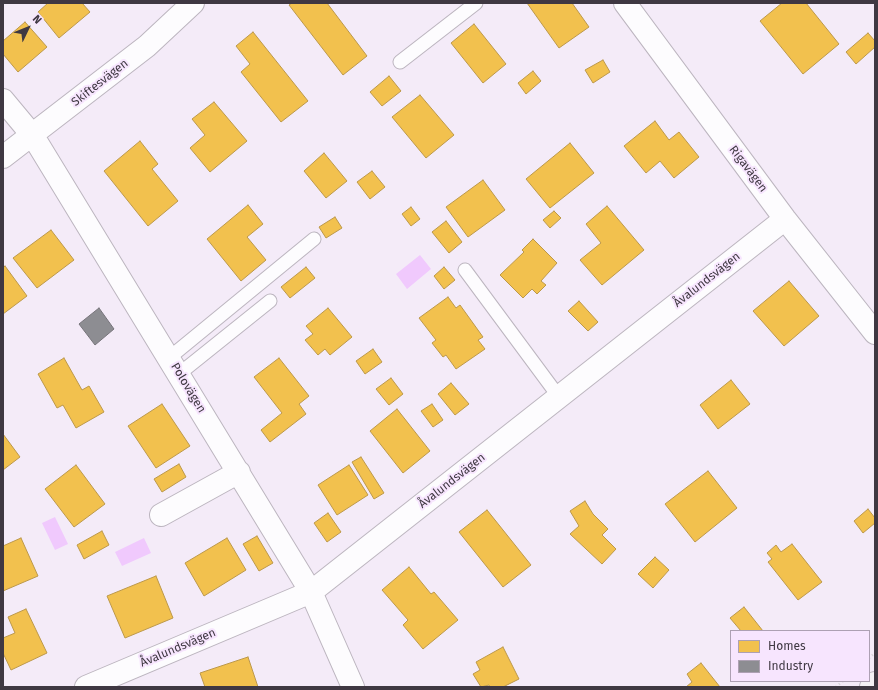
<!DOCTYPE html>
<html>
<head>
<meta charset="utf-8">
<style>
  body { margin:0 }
  #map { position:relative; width:878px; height:690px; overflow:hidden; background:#f4ebf8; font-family:"Fira Sans",sans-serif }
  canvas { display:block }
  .frame { position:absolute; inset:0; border:4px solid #3f3842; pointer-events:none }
  .legend { position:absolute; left:730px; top:630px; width:140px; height:52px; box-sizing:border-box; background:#f7e5fe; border:1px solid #ada0b3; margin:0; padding:5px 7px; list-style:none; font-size:12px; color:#3f3842 }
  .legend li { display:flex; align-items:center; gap:8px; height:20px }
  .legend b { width:20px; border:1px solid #ada0b3 }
  .north { position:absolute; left:8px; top:8px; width:40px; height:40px; -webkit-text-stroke:3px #f7e5fe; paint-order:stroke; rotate:47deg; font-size:11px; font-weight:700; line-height:16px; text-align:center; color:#3f3842 }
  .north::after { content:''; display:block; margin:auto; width:14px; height:18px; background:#3f3842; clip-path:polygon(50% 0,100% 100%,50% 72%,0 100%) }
</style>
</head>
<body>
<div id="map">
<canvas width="878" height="690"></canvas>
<div class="frame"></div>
<ul class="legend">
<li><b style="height:11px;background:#f2c14e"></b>Homes</li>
<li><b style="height:11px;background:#8d8d92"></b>Industry</li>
</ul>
<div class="north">N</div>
</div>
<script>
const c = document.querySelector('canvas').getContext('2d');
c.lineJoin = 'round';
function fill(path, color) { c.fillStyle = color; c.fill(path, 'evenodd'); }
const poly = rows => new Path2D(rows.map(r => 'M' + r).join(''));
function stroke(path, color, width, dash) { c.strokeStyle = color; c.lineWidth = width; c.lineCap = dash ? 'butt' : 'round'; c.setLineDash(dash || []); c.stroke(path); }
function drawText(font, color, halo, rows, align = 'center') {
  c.font = font + ' "Fira Sans",sans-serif'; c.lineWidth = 4; c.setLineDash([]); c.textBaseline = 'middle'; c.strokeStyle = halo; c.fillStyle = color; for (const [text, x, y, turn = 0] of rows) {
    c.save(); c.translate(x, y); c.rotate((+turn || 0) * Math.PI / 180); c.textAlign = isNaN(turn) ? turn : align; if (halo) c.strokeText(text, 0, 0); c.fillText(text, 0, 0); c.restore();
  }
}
fill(poly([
  [420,255,431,269,407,289,396,274],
  [55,517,68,544,55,550,42,523],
  [144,538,151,553,122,566,115,552]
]), '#f0c9fd');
const homes = poly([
  [48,3,82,3,90,12,59,38,38,12,48,3],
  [292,3,327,3,367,56,343,75,289,5,292,3],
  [527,3,572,3,589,27,559,48,527,3],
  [782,3,806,3,839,44,803,74,760,21,782,3],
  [25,22,47,47,18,72,3,54,3,41,25,22],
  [474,24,506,64,483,83,451,43,474,24],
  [253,32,308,101,281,122,241,72,250,64,236,46,253,32],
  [868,33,875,41,875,47,856,64,846,52,868,33],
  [603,60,610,72,593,83,585,70,603,60],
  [533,71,541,81,526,94,518,83,533,71],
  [389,76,401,91,382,106,370,92,389,76],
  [420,95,454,135,426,158,392,117,420,95],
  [214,102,247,141,210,172,190,148,205,135,192,119,214,102],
  [655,121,669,140,679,132,699,157,674,178,660,161,646,173,624,146,655,121],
  [140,141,158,164,152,169,178,201,148,226,104,171,140,141],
  [570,143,594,173,550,208,526,179,570,143],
  [324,153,347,181,326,198,304,171,324,153],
  [372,171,385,187,370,199,357,182,372,171],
  [483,180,505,210,468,237,446,207,483,180],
  [248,205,263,224,247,237,266,260,241,281,207,239,248,205],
  [607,206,644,250,602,285,580,260,601,243,586,224,607,206],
  [411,207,420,219,411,226,402,214,411,207],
  [554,211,561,218,550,228,543,220,554,211],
  [335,217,342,228,326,238,319,227,335,217],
  [446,221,462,242,449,253,432,232,446,221],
  [51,230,74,260,37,288,13,258,51,230],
  [533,239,557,263,541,281,546,285,537,294,532,289,523,298,500,275,524,252,522,250,533,239],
  [5,266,27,296,3,314,3,268,5,266],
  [306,267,315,278,290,298,281,287,306,267],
  [444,267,455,280,444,289,434,276,444,267],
  [789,281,819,316,784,346,753,311,789,281],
  [448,297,456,308,460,305,483,337,478,340,485,349,456,369,446,355,443,357,432,343,436,340,419,318,448,297],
  [579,301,598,322,588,331,568,311,579,301],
  [328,308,352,337,330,355,325,349,318,355,305,340,313,334,306,326,328,308],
  [373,349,382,362,365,374,356,361,373,349],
  [64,358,82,390,89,386,104,412,76,428,63,405,57,408,38,374,64,358],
  [279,358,309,396,299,404,306,414,270,442,261,430,282,413,254,377,279,358],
  [391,378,403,394,389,405,376,389,391,378],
  [731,380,750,404,718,429,700,405,731,380],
  [451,383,469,404,455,415,438,394,451,383],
  [162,404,190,446,156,468,128,426,162,404],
  [432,404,443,420,433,427,421,411,432,404],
  [397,409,430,451,403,473,370,431,397,409],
  [3,434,20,457,3,470,3,434],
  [361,457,384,493,374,499,352,462,361,457],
  [179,464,186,477,162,492,154,479,179,464],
  [76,465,105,504,74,527,45,489,76,465],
  [349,465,368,495,337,515,318,485,349,465],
  [708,471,737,508,695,542,665,504,708,471],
  [585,501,593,514,608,529,602,535,616,549,602,564,570,534,579,526,570,511,585,501],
  [868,509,875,518,875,523,863,533,854,521,868,509],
  [487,510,531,565,503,587,459,532,487,510],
  [328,513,341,532,327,542,314,523,328,513],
  [102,531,109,545,84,559,77,545,102,531],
  [257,536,273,563,259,571,243,544,257,536],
  [21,538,38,576,3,591,3,546,21,538],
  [227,538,246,570,204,596,185,563,227,538],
  [792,544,822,582,798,600,768,562,772,559,767,553,776,545,781,552,792,544],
  [655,557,669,570,653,588,638,574,655,557],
  [409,567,431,594,434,592,458,620,423,649,403,625,408,620,382,590,409,567],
  [156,576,173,618,125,638,107,596,156,576],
  [744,607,763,631,741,631,730,618,744,607],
  [26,609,47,653,11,670,3,653,3,638,15,633,8,617,26,609],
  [503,647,519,679,503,687,490,687,489,685,481,687,473,674,480,670,476,662,503,647],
  [248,657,258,687,205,687,200,673,248,657],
  [701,663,720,687,686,687,692,682,687,674,701,663]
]);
fill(homes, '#f2c14e');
stroke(homes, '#bc984a', 1);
const industry = poly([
  [99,308,114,329,95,345,79,324,99,308]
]);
fill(industry, '#8d8d92');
stroke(industry, '#76747a', 1);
const lane = poly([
  [400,62,476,3],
  [465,270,559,397],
  [169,358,314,239],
  [179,374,270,301]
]);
const street = poly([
  [625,3,785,219,875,333],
  [3,100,33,136,311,592,353,687],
  [3,157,147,46,193,3],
  [161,515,239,472],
  [86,687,311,592,785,219]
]);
const secondary = poly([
  [871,687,875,683]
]);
stroke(lane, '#bcb5bf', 15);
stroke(street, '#bcb5bf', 24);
stroke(secondary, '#bcb5bf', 24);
stroke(poly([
  [869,658,875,653],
  [836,687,843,681]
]), '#d3d0d4', 2.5, [1, 3]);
stroke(lane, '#fdfcfe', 13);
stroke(street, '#fdfcfe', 22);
stroke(secondary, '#f4f1f5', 22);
drawText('12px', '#3f3842', '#f7e5fe', [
  ["Skiftesvägen",100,83,-38],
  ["Rigavägen",748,169,53],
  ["Åvalundsvägen",707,280,-38],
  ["Polovägen",188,388,59],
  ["Åvalundsvägen",452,481,-38],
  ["Åvalundsvägen",178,648,-23]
]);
</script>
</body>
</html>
